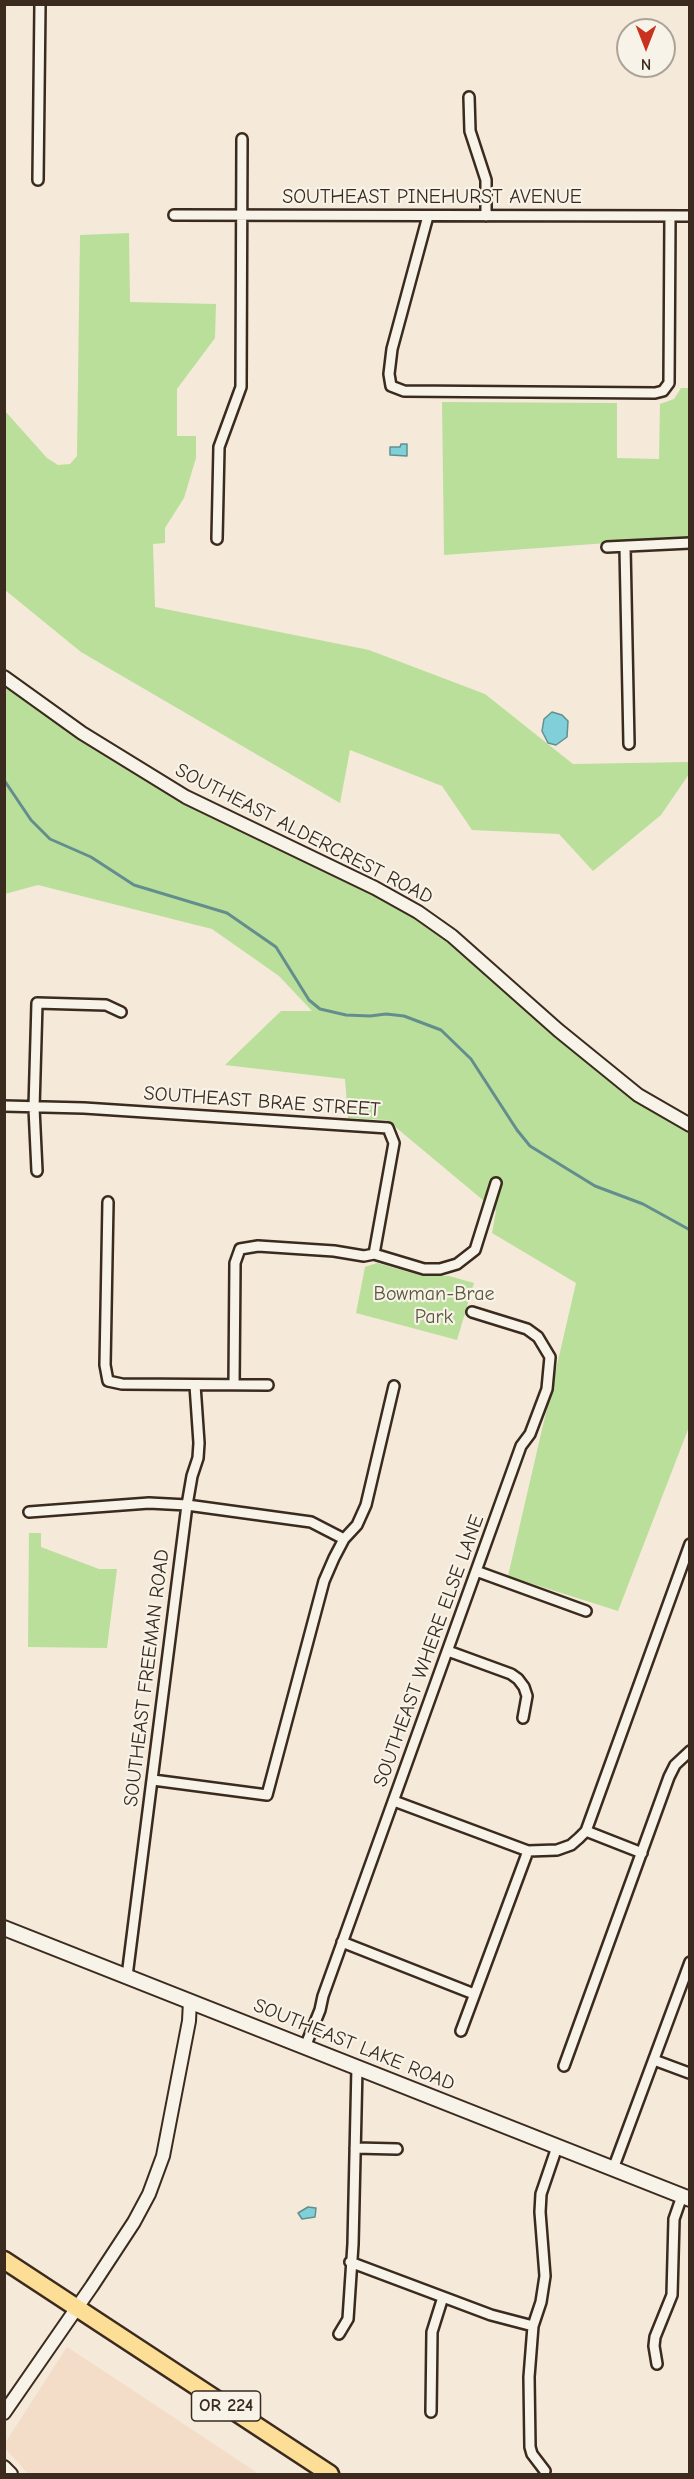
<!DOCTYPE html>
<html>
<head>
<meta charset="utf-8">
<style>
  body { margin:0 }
  #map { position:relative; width:694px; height:2479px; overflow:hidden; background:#f5e9d9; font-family:"Comic Neue",sans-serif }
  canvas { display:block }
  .frame { position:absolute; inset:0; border:6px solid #3b2a1e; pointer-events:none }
  .north { position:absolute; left:616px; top:18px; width:60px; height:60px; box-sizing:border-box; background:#f7f3e8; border:2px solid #aca397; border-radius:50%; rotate:180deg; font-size:16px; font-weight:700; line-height:24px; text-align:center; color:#3b2a1e }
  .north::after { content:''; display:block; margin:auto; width:21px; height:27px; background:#c8321e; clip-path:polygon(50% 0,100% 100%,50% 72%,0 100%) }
</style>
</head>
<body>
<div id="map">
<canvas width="694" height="2479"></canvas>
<div class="frame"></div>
<div class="north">N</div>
</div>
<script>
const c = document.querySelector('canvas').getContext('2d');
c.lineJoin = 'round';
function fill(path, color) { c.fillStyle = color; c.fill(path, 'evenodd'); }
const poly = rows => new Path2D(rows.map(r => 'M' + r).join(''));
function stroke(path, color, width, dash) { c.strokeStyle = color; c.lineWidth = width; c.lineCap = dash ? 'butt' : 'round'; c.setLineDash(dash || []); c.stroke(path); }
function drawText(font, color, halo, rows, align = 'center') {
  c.font = font + ' "Comic Neue",sans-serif'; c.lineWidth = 4.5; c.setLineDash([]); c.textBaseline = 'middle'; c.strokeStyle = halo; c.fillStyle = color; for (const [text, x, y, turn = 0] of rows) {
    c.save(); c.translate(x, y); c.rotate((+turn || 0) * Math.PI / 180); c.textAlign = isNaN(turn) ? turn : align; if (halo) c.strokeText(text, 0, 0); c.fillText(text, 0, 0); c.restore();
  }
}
fill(poly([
  [67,2347,143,2397,259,2474,28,2474,5,2448,5,2443]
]), '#f3dcc8');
fill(poly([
  [129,233,130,302,216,304,215,338,177,389,177,436,196,436,196,458,184,498,165,528,165,543,153,544,155,607,369,650,485,694,573,764,689,762,689,774,661,815,593,871,559,834,472,830,442,786,350,750,340,803,81,652,5,590,5,411,47,458,58,465,70,464,77,456,80,235],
  [681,388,689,388,689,537,444,555,442,402,617,403,617,458,659,459,660,404,674,399],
  [5,682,162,788,414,915,653,1111,689,1131,689,1427,618,1611,508,1576,576,1283,492,1233,496,1211,387,1120,348,1118,345,1079,225,1065,281,1011,312,1011,279,976,212,929,38,885,5,894],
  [377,1263,423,1276,449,1276,474,1283,457,1340,356,1313,365,1267],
  [29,1533,41,1533,41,1547,99,1569,117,1569,107,1648,28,1647]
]), '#badf9b');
const water = poly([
  [401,444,407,444,407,456,390,455,390,447,400,447,401,444],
  [552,712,562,715,568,721,567,737,556,745,548,743,542,731,544,719,552,712],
  [308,2207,316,2208,315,2217,302,2219,298,2213,308,2207]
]);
fill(water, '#7fd0d9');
stroke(water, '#648e8e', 1.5);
stroke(poly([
  [4,780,31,820,50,839,91,857,134,885,227,913,276,947,309,1000,320,1009,346,1015,370,1016,386,1014,404,1016,441,1030,471,1059,517,1130,530,1146,595,1186,643,1204,690,1230]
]), '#648e8e', 3);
const minor = poly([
  [469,97,470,131,486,180,486,216],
  [38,180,40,4],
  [174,215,690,216],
  [428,216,392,349,389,374,391,386,404,391,655,393,663,391,669,383,670,216],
  [217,539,219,447,241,387,242,139],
  [607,547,690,543],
  [625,547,629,744],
  [4,1106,84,1108,388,1128,394,1143,374,1254],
  [37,1171,34,1108,37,1003,106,1005,121,1012],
  [108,1202,105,1365,108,1381,122,1384,268,1385],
  [234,1385,235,1263,240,1249,258,1246,334,1251,364,1256,374,1254,424,1269,440,1269,457,1264,475,1250,496,1183],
  [29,1512,149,1503,187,1505,311,1522,344,1539],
  [476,1571,586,1611],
  [448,1651,511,1674,518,1679,524,1687,527,1696,523,1718],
  [153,1780,267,1795,324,1581,334,1558,344,1539,357,1525,366,1505,394,1386],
  [394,1801,528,1851,557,1850,571,1845,579,1838,586,1831,690,1544],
  [586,1831,642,1853],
  [342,1942,474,1994],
  [127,1976,187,1505,192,1476,198,1458,199,1443,195,1385],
  [461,2031,528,1851],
  [305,2047,320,2010,323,1996,521,1446,530,1434,547,1389,550,1357,538,1337,527,1329,472,1312],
  [654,2060,689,2073],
  [564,2066,669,1777,675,1765,690,1751],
  [355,2148,397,2149],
  [613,2169,690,1962],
  [350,2262,491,2315,533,2326],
  [339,2334,348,2319,353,2244,357,2067],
  [657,2364,654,2346,655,2337,672,2295,674,2219,682,2196],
  [431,2412,432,2332,443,2297],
  [545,2471,532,2454,530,2447,529,2377,533,2326,541,2302,545,2276,540,2212,541,2194,557,2147]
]);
const tertiary = poly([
  [4,677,82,733,186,797,375,888,418,912,452,936,558,1030,638,1095,690,1125],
  [4,2413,92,2286,134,2222,149,2194,163,2156,189,2021,190,2001],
  [4,2467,11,2474]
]);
const secondary = poly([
  [4,1928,690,2199]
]);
const trunk = poly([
  [4,2260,330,2474]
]);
stroke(minor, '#3b2a1e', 14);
stroke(tertiary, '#3b2a1e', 16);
stroke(secondary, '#3b2a1e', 18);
stroke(trunk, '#3b2a1e', 21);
stroke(minor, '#f7f3e8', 9);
stroke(tertiary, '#f7f3e8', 12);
stroke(secondary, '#f7f3e8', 14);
stroke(trunk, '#fdde96', 16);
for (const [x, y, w] of [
  [226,2406,69]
]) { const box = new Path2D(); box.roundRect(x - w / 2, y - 15, w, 30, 4.5); c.fillStyle = '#f7f3e8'; c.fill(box); stroke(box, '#3b2a1e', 1.5); }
drawText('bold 18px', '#3b2a1e', null, [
  ["OR 224",226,2406]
]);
drawText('20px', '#3b2a1e', '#f7f3e8', [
  ["SOUTHEAST PINEHURST AVENUE",432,197],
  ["SOUTHEAST ALDERCREST ROAD",304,834,27],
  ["SOUTHEAST BRAE STREET",262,1102,4],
  ["SOUTHEAST WHERE ELSE LANE",429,1651,-70],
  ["SOUTHEAST FREEMAN ROAD",147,1678,-83],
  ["SOUTHEAST LAKE ROAD",354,2045,22]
]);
drawText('20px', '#5b573d', '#f7f3e8', [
  ["Bowman-Brae",434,1294],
  ["Park",434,1317]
]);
</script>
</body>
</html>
